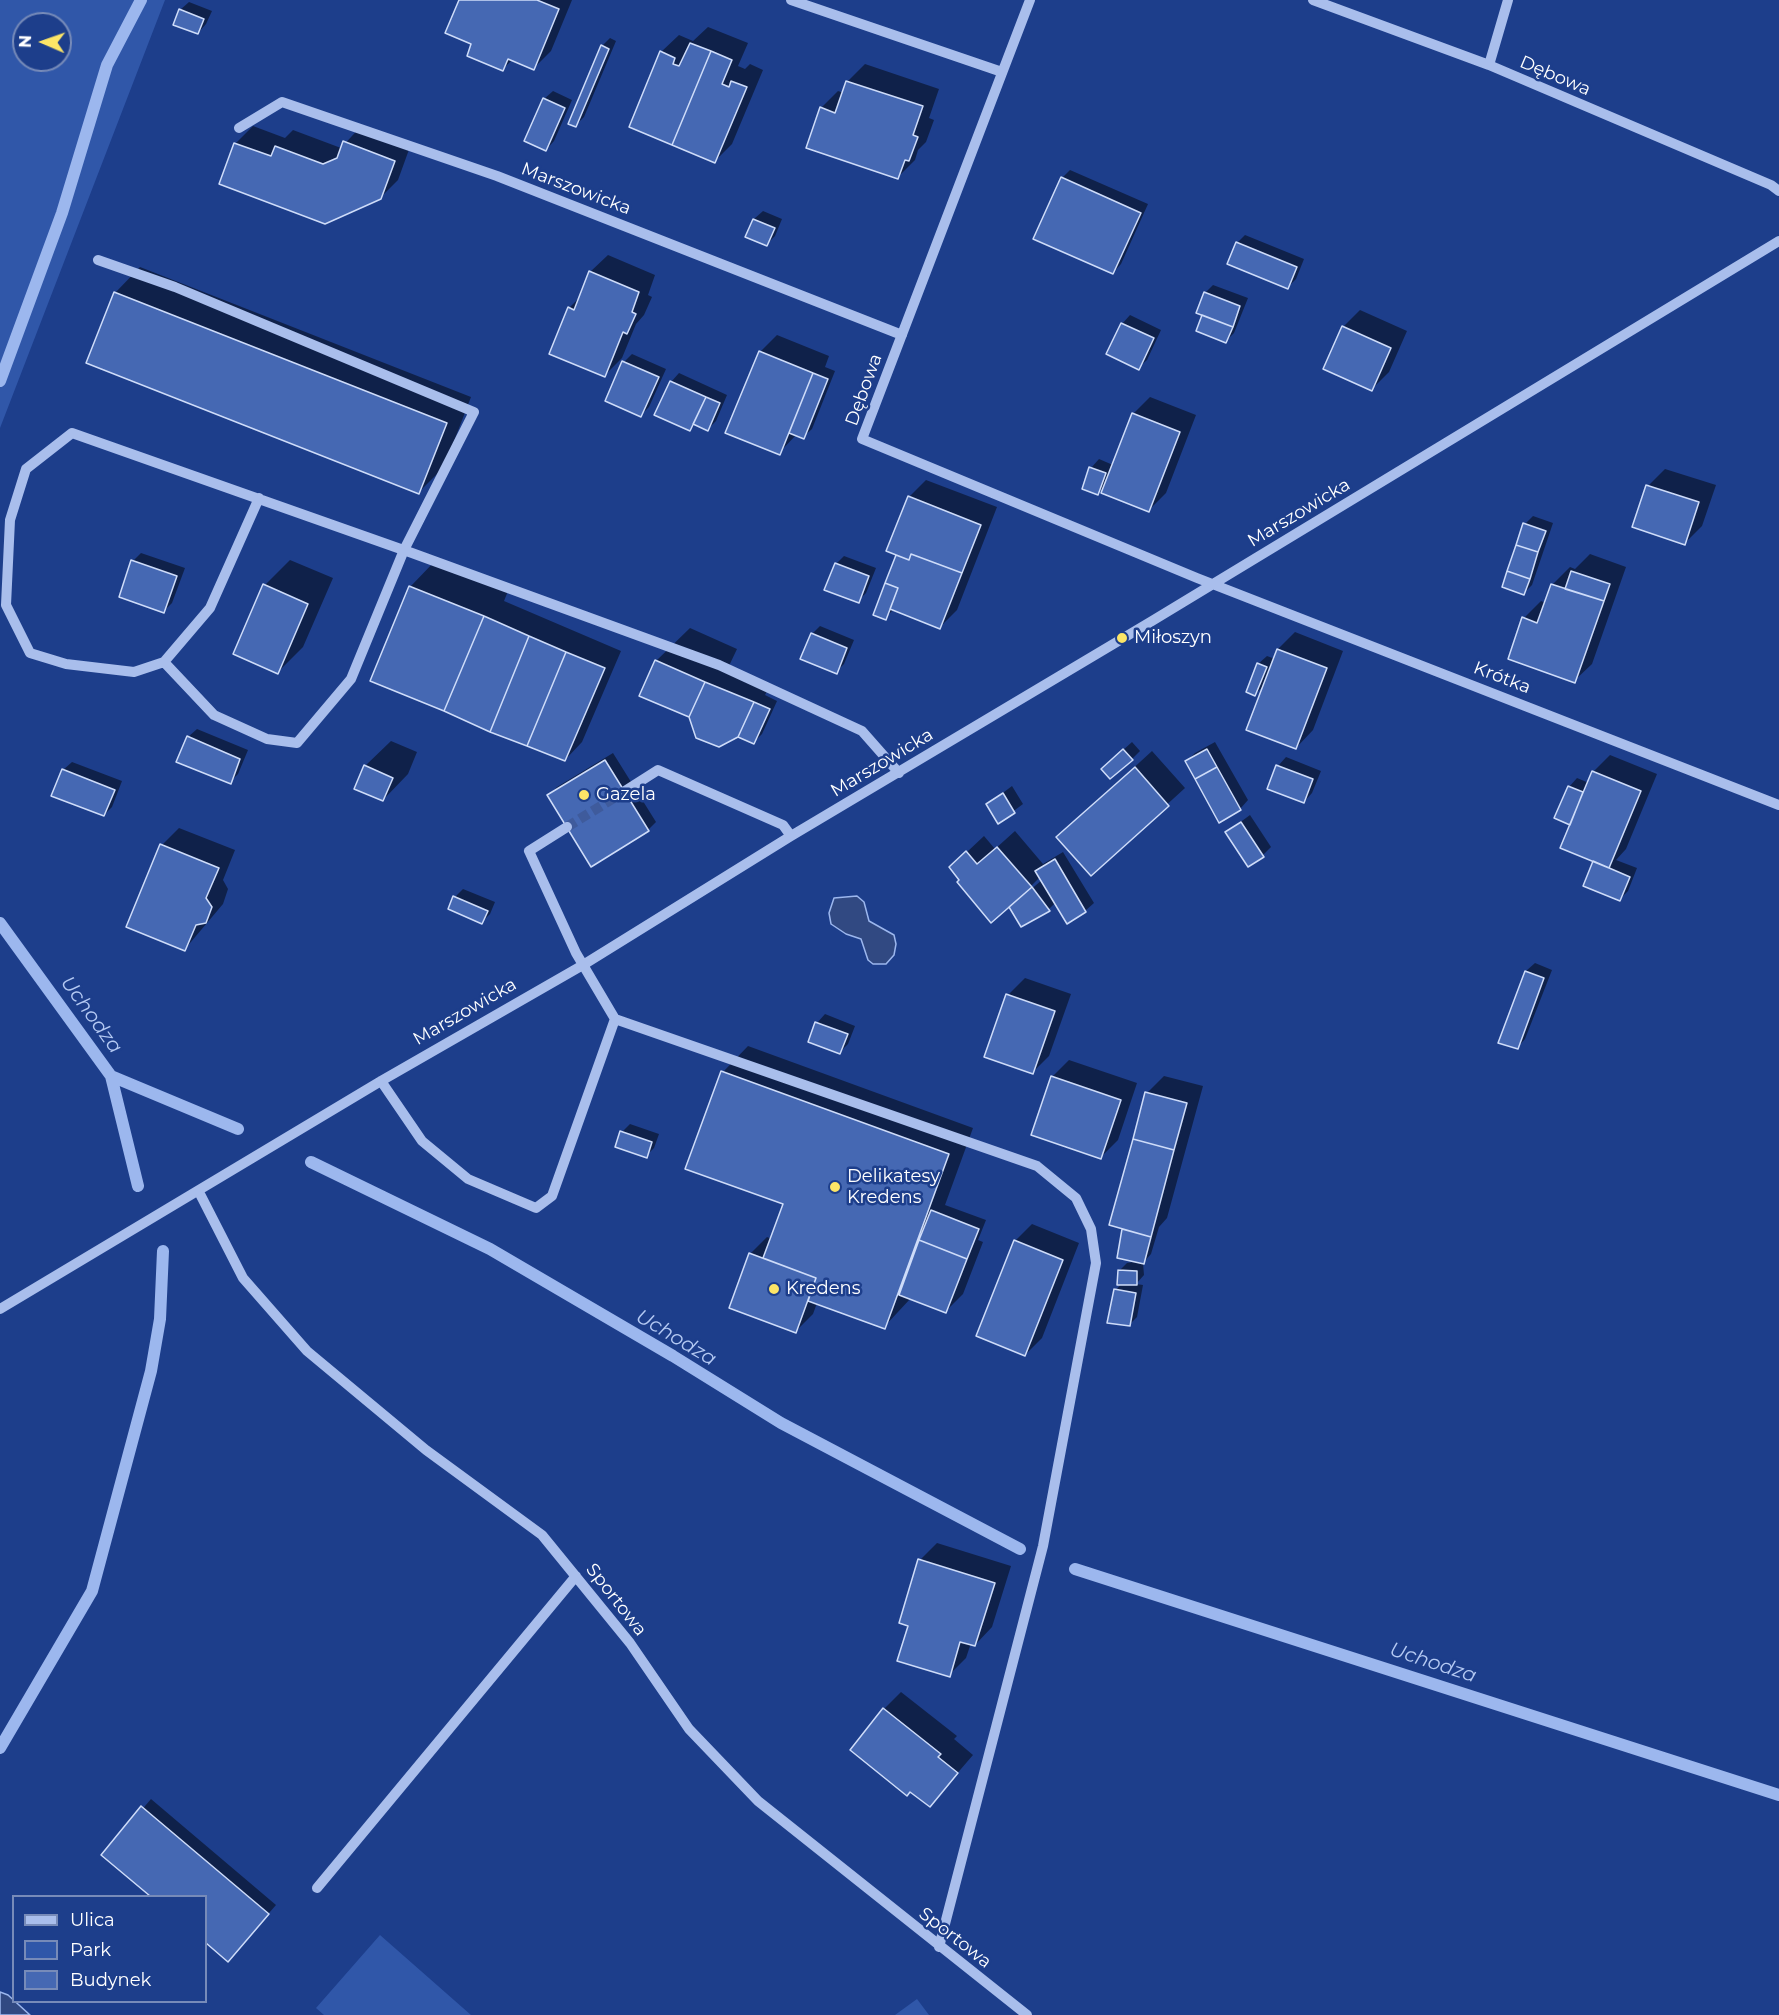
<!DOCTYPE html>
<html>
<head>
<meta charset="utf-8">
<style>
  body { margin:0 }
  #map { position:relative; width:1779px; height:2015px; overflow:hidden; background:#1d3e8b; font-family:Montserrat,sans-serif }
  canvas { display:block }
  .legend { position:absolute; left:12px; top:1895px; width:195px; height:108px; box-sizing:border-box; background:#1d3e8b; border:2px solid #778bb9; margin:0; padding:8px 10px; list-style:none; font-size:18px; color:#fff }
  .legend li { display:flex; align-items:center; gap:12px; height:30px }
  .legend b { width:30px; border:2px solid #778bb9 }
  .north { position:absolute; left:12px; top:12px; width:60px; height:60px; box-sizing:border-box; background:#1d3e8b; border:2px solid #778bb9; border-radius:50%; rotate:272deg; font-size:16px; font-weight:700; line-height:24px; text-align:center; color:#fff }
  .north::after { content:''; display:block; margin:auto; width:21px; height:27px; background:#fce567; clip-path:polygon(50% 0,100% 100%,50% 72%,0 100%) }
</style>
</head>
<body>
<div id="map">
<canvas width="1779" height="2015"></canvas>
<ul class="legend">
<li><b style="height:8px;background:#a9beec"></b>Ulica</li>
<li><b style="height:16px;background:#3057a9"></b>Park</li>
<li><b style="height:16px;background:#4568b3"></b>Budynek</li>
</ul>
<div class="north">N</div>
</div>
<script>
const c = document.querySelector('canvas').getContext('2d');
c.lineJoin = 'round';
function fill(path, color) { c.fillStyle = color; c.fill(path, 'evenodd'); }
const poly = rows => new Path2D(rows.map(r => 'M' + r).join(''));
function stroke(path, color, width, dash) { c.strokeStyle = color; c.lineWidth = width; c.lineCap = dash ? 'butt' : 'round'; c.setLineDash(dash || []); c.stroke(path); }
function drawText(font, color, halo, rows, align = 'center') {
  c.font = font + ' Montserrat,sans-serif'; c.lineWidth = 5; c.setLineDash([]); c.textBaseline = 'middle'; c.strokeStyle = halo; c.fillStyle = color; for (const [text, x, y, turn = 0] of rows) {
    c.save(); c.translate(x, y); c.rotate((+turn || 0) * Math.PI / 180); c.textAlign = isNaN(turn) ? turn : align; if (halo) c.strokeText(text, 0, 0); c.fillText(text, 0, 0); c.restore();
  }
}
fill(poly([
  [0,0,165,0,0,428],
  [24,24,60,24,60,60,24,60],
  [380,1935,471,2015,324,2015,316,2008],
  [917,1999,929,2015,895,2015]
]), '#3057a9');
const water = poly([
  [857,896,864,902,869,921,894,935,896,944,894,955,886,964,873,964,868,960,861,939,846,934,831,924,829,913,834,898,857,896],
  [0,1992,8,1995,30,2015,0,2015,0,1992]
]);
fill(water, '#314982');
stroke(water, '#9cb7ee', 1.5);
fill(poly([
  [461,0,572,0,551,51,534,68,513,59,503,69,473,43],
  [189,2,212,11,206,24,198,33,180,10],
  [708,27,748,43,738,66,745,69,750,64,763,70,732,144,715,161,661,52,679,35,693,41],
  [610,38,616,41,584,117,576,125,602,46],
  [865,64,939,89,929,118,934,120,926,142,918,150,915,160,898,177,821,108,838,91,844,93,848,81],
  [553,91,572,100,554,141,546,150,544,99],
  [362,125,411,144,398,180,380,198,235,144,253,126,285,138,293,130,341,148],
  [1070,170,1148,204,1121,264,1113,273,1062,178],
  [763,211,782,219,775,236,767,244,747,237,754,219],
  [1245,235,1304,259,1296,279,1288,287,1237,243],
  [608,255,655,275,648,295,652,297,644,315,636,324,622,358,605,375,569,308,581,296,590,272],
  [140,267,471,397,444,467,418,493,115,293],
  [1213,285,1248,298,1234,333,1226,341,1204,314,1205,293],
  [1360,310,1407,331,1389,372,1372,389,1343,327],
  [1130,315,1161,330,1147,360,1138,368,1122,324],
  [777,335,829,356,825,367,835,371,812,429,803,437,797,434,779,453,760,352],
  [632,354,666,369,649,407,641,415,624,362],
  [679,373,727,395,716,421,708,429,695,424,690,430,671,382],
  [1150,397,1196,415,1166,493,1149,510,1106,485,1098,493,1084,488,1091,468,1099,459,1113,465,1133,414],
  [1665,469,1716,485,1702,526,1685,543,1648,486],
  [926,480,997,507,957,610,940,627,894,609,885,618,875,614,898,554,909,497],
  [1533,516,1553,523,1532,585,1524,593,1525,524],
  [141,553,185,568,172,603,164,611,133,561],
  [1590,554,1626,567,1592,664,1574,681,1524,618,1541,601,1546,603,1552,585,1570,567,1575,569],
  [844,556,876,568,866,593,858,601,836,564],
  [290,560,333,578,303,647,278,672,265,585],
  [435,561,508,591,504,601,621,651,582,742,565,760,410,587],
  [820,626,854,640,844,664,836,672,812,634],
  [690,628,737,649,728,668,770,685,765,695,777,701,762,734,754,742,656,661],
  [1295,632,1343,651,1313,730,1296,748,1265,685,1255,694,1258,664,1267,656,1275,659,1278,649],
  [197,729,248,750,238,774,230,782,188,737],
  [391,741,417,752,408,774,383,800,365,766],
  [1132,742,1140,751,1132,759,1111,761],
  [1215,742,1248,800,1240,809,1187,761,1195,753],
  [1152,751,1185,788,1091,874,1058,837],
  [613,753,656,822,648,830,549,795,557,787],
  [1610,755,1657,774,1626,849,1616,860,1637,868,1628,891,1620,899,1572,824,1569,787,1577,778,1589,783,1593,772],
  [1286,757,1321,771,1312,793,1304,802,1269,788,1278,766],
  [72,762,122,781,112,807,104,815,63,770],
  [1012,786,1023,804,999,822,988,804],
  [1250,815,1271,847,1263,855,1227,832],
  [179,828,235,850,223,880,228,889,223,904,185,949,128,926,162,845],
  [1015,831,1043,864,1063,852,1094,903,1085,911,1056,902,1049,909,1011,907,961,879,951,867,984,836,995,849],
  [1040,877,1042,880,1029,891,1027,890],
  [463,889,495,902,490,914,482,922,455,897],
  [1535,963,1552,970,1525,1039,1517,1048,1500,1042,1526,971],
  [1025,978,1071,994,1049,1056,1032,1073,1008,995],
  [825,1014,855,1026,848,1044,840,1052,817,1023],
  [748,1046,973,1128,945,1205,986,1220,978,1240,983,1242,963,1294,946,1311,911,1298,884,1327,817,1303,813,1314,796,1331,750,1254,767,1237,772,1239,785,1203,723,1072],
  [1069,1060,1137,1083,1118,1140,1101,1157,1052,1077],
  [1164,1076,1203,1086,1167,1218,1159,1227,1151,1254,1143,1263,1144,1275,1136,1284,1143,1285,1137,1317,1129,1325,1116,1290,1122,1283,1119,1271,1127,1263,1139,1261,1119,1257,1147,1093],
  [630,1124,659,1134,654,1148,646,1156,622,1132],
  [1032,1224,1079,1243,1042,1338,1025,1355,1015,1241],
  [937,1543,1011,1566,992,1627,975,1645,971,1643,966,1658,949,1675,910,1625,920,1560],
  [901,1692,957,1736,954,1739,973,1755,930,1805,884,1709],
  [151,1799,276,1905,228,1960,206,1941,206,1896,152,1896,103,1855]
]), '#0007');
stroke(poly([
  [0,381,62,213,107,65,141,0],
  [0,923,111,1076,238,1129],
  [111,1076,138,1186],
  [311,1162,490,1249,673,1356,781,1423,1020,1549],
  [1075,1569,1779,1795],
  [0,1748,92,1591,151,1371,160,1319,163,1251]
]), '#9cb7ee', 12);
const building = poly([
  [459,0,537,0,559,9,534,70,508,59,503,71,467,56,471,44,445,33,459,0],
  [179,9,204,19,198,34,173,25,179,9],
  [690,43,711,51,672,145,629,127,660,51,675,58,673,64,679,66,690,43],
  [601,45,609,49,576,127,568,124,601,45],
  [711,51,732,60,722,84,729,87,731,81,747,87,715,163,672,145,711,51],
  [846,81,923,106,913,135,918,137,909,161,905,160,898,179,806,148,820,107,835,113,846,81],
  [543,98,565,108,546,151,524,141,543,98],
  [343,141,395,161,381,199,325,224,219,184,234,143,271,156,275,146,323,164,337,158,343,141],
  [1061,177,1141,213,1113,274,1033,239,1061,177],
  [753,219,775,228,767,246,745,237,753,219],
  [1236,242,1297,267,1288,289,1227,264,1236,242],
  [589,271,639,292,632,312,636,314,627,334,623,332,605,377,549,354,568,307,574,310,589,271],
  [114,292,447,423,419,494,86,363,114,292],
  [1204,292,1240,306,1233,327,1196,313,1204,292],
  [1202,315,1233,327,1226,343,1196,331,1202,315],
  [1121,323,1154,338,1139,370,1106,354,1121,323],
  [1342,326,1391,348,1372,391,1323,369,1342,326],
  [759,351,813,373,780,455,725,433,759,351],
  [622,361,659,377,641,417,605,401,622,361],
  [813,373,828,379,804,439,789,433,813,373],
  [670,381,706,397,690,431,654,415,670,381],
  [706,397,720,403,708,431,693,424,706,397],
  [1132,413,1180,432,1149,512,1101,493,1132,413],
  [1089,467,1106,473,1098,495,1082,489,1089,467],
  [1646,485,1699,502,1685,545,1632,527,1646,485],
  [908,496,981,525,962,573,911,554,909,560,886,551,908,496],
  [1523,523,1546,531,1538,552,1516,545,1523,523],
  [1516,545,1538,552,1530,579,1507,571,1516,545],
  [911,554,962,573,940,629,890,609,898,588,885,583,896,555,909,560,911,554],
  [131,560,177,576,164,613,119,597,131,560],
  [835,563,869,576,859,603,824,590,835,563],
  [1507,571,1530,579,1524,595,1502,587,1507,571],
  [1571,571,1610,584,1604,601,1565,589,1571,571],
  [885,583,898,588,886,620,873,615,885,583],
  [263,584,308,604,278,674,233,654,263,584],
  [1551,584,1604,601,1575,683,1508,659,1522,617,1537,623,1551,584],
  [409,586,484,616,444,711,370,681,409,586],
  [484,616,529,636,490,732,444,711,484,616],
  [811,633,847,648,837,674,800,659,811,633],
  [529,636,566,652,527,746,490,732,529,636],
  [1277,649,1327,668,1296,749,1246,730,1277,649],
  [566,652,605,668,565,761,527,746,566,652],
  [655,660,705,682,689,717,639,696,655,660],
  [1257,663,1267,667,1255,696,1246,692,1257,663],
  [705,682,754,702,738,737,719,747,696,738,689,717,705,682],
  [754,702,770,709,754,744,738,737,754,702],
  [187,736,240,759,231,784,176,762,187,736],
  [1123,749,1133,760,1110,779,1101,769,1123,749],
  [1207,749,1217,767,1195,779,1185,761,1207,749],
  [605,760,649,831,591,867,547,795,605,760],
  [364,765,393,778,383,801,354,789,364,765],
  [1276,765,1313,779,1304,803,1267,789,1276,765],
  [1135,767,1169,806,1091,876,1056,837,1135,767],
  [1217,767,1241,810,1219,823,1195,779,1217,767],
  [62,769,115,790,104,816,51,796,62,769],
  [1592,771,1641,791,1609,868,1560,848,1592,771],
  [1568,786,1583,792,1570,825,1554,818,1568,786],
  [1003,793,1015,813,998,824,986,804,1003,793],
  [1241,822,1264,857,1248,867,1225,832,1241,822],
  [160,844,219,868,206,898,212,907,206,923,196,925,185,951,126,927,160,844],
  [997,847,1032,887,991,923,957,882,959,880,949,867,966,851,977,864,997,847],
  [1055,859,1086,912,1067,924,1035,871,1055,859],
  [1593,861,1630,877,1620,901,1583,886,1593,861],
  [1032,887,1050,911,1021,927,1009,907,1032,887],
  [453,896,488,911,482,924,448,909,453,896],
  [1525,971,1544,978,1518,1049,1498,1043,1525,971],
  [1006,994,1055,1011,1033,1074,984,1057,1006,994],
  [815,1022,848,1034,840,1054,808,1042,815,1022],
  [721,1071,949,1154,885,1329,808,1301,816,1278,763,1258,783,1204,685,1169,721,1071],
  [1051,1076,1121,1100,1101,1159,1031,1135,1051,1076],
  [1145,1092,1187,1103,1174,1150,1133,1139,1145,1092],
  [620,1131,652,1142,647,1158,615,1147,620,1131],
  [1133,1139,1174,1150,1151,1237,1109,1225,1133,1139],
  [931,1210,979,1229,967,1259,919,1240,931,1210],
  [1122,1229,1151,1237,1144,1264,1117,1258,1122,1229],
  [919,1240,967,1259,946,1313,899,1295,919,1240],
  [1014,1240,1063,1260,1025,1356,976,1336,1014,1240],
  [749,1253,816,1278,796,1333,729,1308,749,1253],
  [1118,1270,1137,1271,1137,1285,1117,1285,1118,1270],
  [1114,1289,1136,1293,1130,1326,1107,1323,1114,1289],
  [918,1559,995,1583,975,1646,960,1642,950,1677,897,1661,908,1626,899,1623,918,1559],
  [883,1708,941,1754,938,1757,958,1773,930,1807,910,1792,907,1796,850,1750,883,1708],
  [141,1806,269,1914,228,1962,206,1943,206,1896,150,1896,101,1855,141,1806]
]);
fill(building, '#4568b3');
stroke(building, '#cedcf9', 1.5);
stroke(poly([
  [567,827,625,791]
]), '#3f5b9c', 10, [10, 5]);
stroke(poly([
  [791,0,1002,72],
  [1030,0,862,439,1197,578,1779,805],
  [1313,0,1489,65,1771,185,1779,191],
  [1489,65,1508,0],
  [239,128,282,102,497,176,902,335],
  [98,260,175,287,474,412,404,550,351,679,297,743,267,739,214,715,164,662],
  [259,498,210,608,164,662,134,672,66,664,30,653,6,605,10,520,26,469,72,433,412,553,719,665,862,731,899,773],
  [625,791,658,770,783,825,791,836],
  [615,1019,1037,1166,1076,1198,1091,1229,1096,1263,1043,1546,939,1947],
  [381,1081,422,1141,468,1179,536,1208,552,1196,615,1019,576,953,529,851,567,827],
  [199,1192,243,1278,307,1351,426,1450,542,1535,630,1643,689,1729,758,1801,1027,2015],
  [0,1309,381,1081,583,965,791,836,1152,621,1779,241],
  [317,1888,576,1576]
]), '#a9beec', 10);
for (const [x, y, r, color] of [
  [1122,638,6,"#fce567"],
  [584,795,6,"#fce567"],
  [835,1187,6,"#fce567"],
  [774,1289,6,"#fce567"]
]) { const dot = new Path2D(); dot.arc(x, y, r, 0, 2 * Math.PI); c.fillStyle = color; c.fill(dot); stroke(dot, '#1d3e8b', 2); }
drawText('18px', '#fff', '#1d3e8b', [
  ["Dębowa",1555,76,23],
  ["Marszowicka",576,189,21],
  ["Dębowa",864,390,-70],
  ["Marszowicka",1299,513,-31],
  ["Krótka",1502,678,21],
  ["Marszowicka",882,763,-31],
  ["Marszowicka",465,1012,-30],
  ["Sportowa",616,1600,52],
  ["Sportowa",955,1938,38]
]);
drawText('18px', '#fff', '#1d3e8b', [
  ["Miłoszyn",1134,638],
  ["Gazela",596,795],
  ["Delikatesy",847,1177],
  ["Kredens",847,1198],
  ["Kredens",786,1289]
], 'left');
drawText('italic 20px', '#b4c9f3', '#1d3e8b', [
  ["Uchodza",91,1015,54],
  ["Uchodza",676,1338,31],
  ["Uchodza",1433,1663,18]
]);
</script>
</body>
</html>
